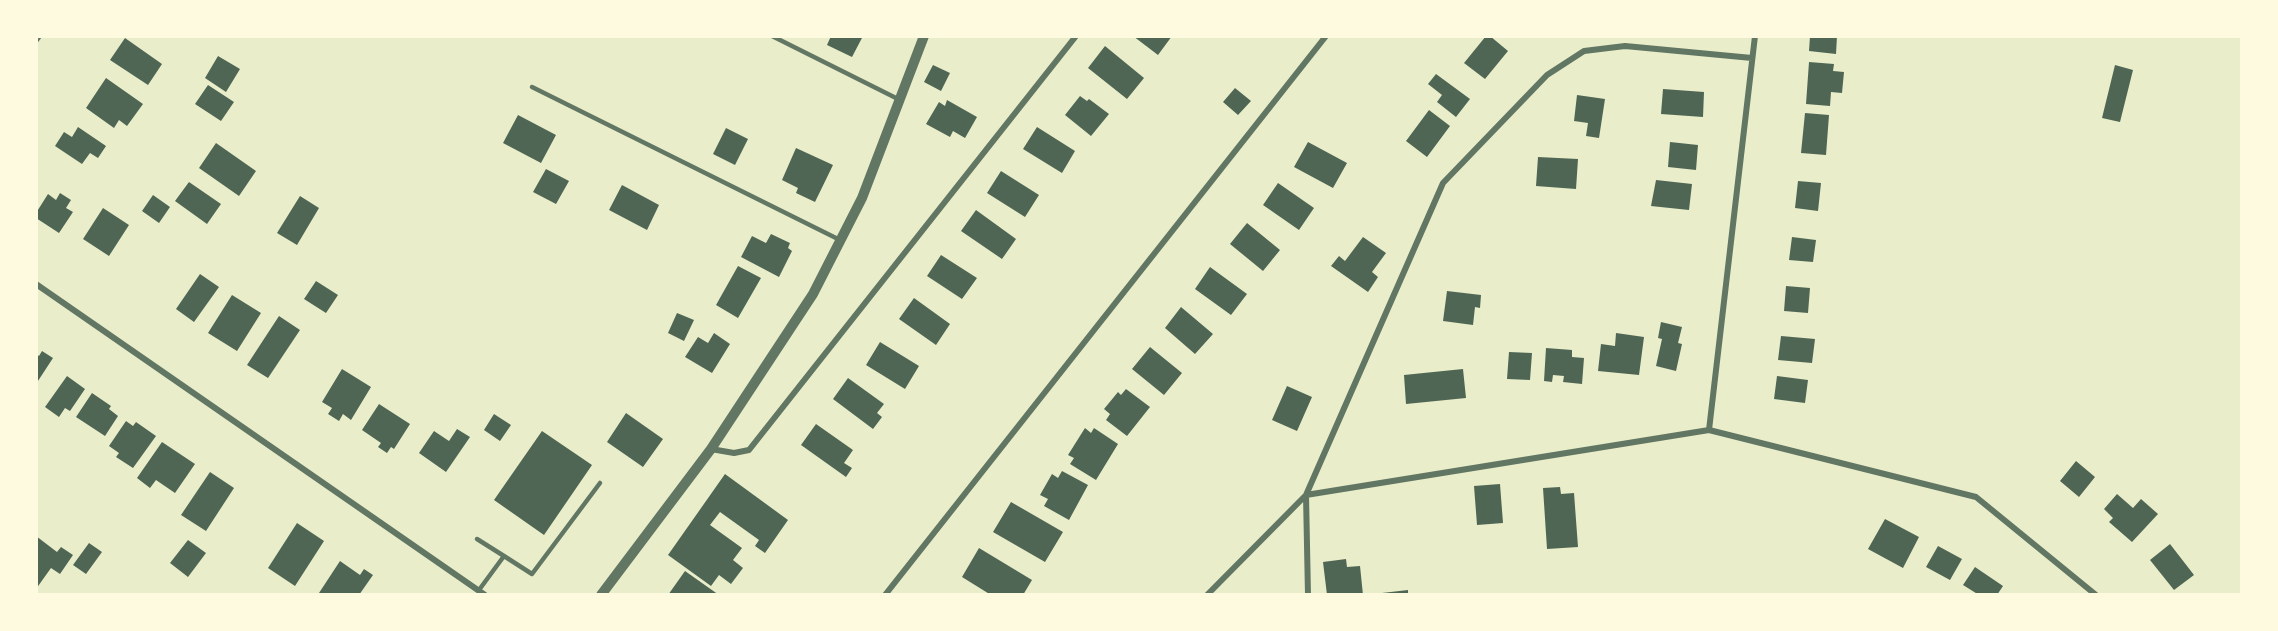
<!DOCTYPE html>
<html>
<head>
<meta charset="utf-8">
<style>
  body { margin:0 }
  #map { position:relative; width:2278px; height:631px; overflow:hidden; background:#e9edc9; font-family:"Alegreya Sans",sans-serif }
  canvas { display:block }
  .frame { position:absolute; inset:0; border:38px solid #fefae0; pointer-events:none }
</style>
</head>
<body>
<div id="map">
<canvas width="2278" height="631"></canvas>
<div class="frame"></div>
</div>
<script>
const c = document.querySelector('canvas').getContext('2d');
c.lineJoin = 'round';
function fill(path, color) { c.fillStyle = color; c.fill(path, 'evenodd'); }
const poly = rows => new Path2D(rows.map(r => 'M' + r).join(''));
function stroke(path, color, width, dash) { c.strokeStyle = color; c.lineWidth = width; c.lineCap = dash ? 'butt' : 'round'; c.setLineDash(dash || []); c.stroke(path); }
fill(poly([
  [831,36,863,36,852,57,827,45],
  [1133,36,1172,36,1158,55],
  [1486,36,1490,36,1508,51,1485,79,1464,63],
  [1810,36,1837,36,1836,54,1809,51],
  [125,38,162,64,148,85,110,60],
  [1105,46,1144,78,1127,99,1088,68],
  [218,56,240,69,226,92,205,78],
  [1809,62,1834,64,1833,71,1844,72,1842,93,1831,92,1830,106,1806,104],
  [933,65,950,73,941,91,924,82],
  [2115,65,2133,70,2120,122,2102,118],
  [1436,74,1470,99,1456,117,1437,102,1442,95,1428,84],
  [106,78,143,104,127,126,119,120,114,128,86,108],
  [208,85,234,102,221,121,195,104],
  [1235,88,1251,101,1238,115,1223,102],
  [1663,89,1704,92,1703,117,1661,114],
  [1577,95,1605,99,1599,138,1586,136,1588,123,1574,121],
  [1080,96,1087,101,1089,99,1109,114,1091,136,1065,115],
  [947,100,977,117,965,138,953,131,950,137,926,124,939,102,945,106],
  [1429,110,1450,126,1427,157,1406,141],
  [1805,113,1829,115,1826,155,1801,153],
  [518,115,556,135,541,163,503,143],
  [78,127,106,146,98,158,90,153,82,164,55,146,64,132,72,137],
  [1037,127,1075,151,1062,173,1023,149],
  [726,128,748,139,735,165,713,154],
  [1308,142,1347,163,1333,188,1294,167],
  [1670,142,1698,145,1696,170,1668,167],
  [216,143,256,171,239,196,199,168],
  [796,148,833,165,815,202,796,193,798,188,782,180],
  [1538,157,1578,159,1576,189,1536,186],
  [546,169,569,181,556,204,533,192],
  [1001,171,1039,195,1025,217,987,193],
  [1656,180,1692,184,1689,210,1651,206],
  [1798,181,1821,183,1818,211,1795,208],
  [189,182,221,204,207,224,175,201],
  [1278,183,1314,208,1299,230,1263,205],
  [622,185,659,205,647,230,609,210],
  [60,193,71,200,66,208,73,212,59,233,36,218,36,213,48,194,56,200],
  [153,195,170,207,159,223,142,211],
  [300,196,319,208,297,245,277,233],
  [103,208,129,225,109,256,83,239],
  [976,210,1016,239,1002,259,961,231],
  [1247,223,1280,250,1263,271,1230,244],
  [771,234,790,243,788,248,792,251,779,277,741,257,752,236,766,243],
  [1363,237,1386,253,1372,272,1378,277,1368,292,1331,266,1339,256,1345,261],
  [1792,237,1816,240,1813,262,1789,260],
  [941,255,977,278,962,299,927,276],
  [738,266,761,278,738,318,716,305],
  [1210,267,1247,294,1231,315,1195,289],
  [200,274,219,287,194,322,176,309],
  [316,281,338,295,326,313,304,299],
  [1786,286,1810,288,1808,313,1784,311],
  [1447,291,1481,295,1480,308,1475,307,1473,325,1443,321],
  [232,295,261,313,237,351,208,333],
  [914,298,950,324,936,345,899,319],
  [1181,307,1213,334,1195,354,1165,328],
  [677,313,694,320,684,341,668,333],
  [279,316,300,330,268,378,247,365],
  [1661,322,1682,327,1678,343,1682,344,1676,371,1656,366,1662,339,1658,338],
  [714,333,730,344,712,373,685,357,698,337,708,343],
  [1616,333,1644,337,1639,375,1598,371,1601,344,1615,346],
  [1781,336,1815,339,1812,363,1778,360],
  [880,342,919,366,905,389,866,365],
  [1150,347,1182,373,1164,395,1132,369],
  [1546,348,1572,350,1572,357,1584,358,1582,384,1563,382,1564,376,1553,375,1552,382,1544,381],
  [42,351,53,358,36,384,36,354,39,356],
  [1509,352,1532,353,1530,380,1507,379],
  [342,369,371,387,351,420,343,414,339,421,328,414,332,408,322,402],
  [1463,369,1466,398,1406,404,1404,375],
  [67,376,85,389,70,411,65,408,59,417,45,407],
  [1777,376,1808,380,1805,403,1774,399],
  [848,378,884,404,877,413,882,417,873,429,833,399],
  [1287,386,1312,397,1297,431,1272,420],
  [1126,389,1150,407,1127,436,1106,420,1110,414,1104,409,1118,392,1121,395],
  [92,393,111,406,109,409,118,416,105,436,76,417],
  [379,404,410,424,394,449,391,447,387,453,378,447,381,443,362,430],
  [626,413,663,439,643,467,607,442],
  [494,414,511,425,500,441,484,430],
  [126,421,133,426,136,422,156,436,133,468,116,457,119,453,109,446],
  [816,424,853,450,844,463,852,468,846,477,801,445],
  [1085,428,1091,433,1094,428,1118,444,1096,480,1070,464,1074,458,1068,455],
  [457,429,470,437,446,472,419,453,434,431,449,441],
  [542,431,592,465,544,535,494,500],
  [162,442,195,464,175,493,156,480,150,488,137,478],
  [2076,461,2095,477,2079,497,2060,481],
  [1062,471,1088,485,1069,520,1044,506,1048,499,1040,495,1052,474,1058,478],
  [210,472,234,488,206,531,181,515],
  [725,474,788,520,765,553,755,546,759,540,720,512,710,525,742,548,733,560,743,568,731,584,719,575,711,586,668,555],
  [1500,484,1503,523,1477,525,1474,486],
  [1560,487,1561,494,1574,493,1578,547,1547,549,1543,488],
  [2117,494,2133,508,2141,499,2158,514,2132,542,2109,522,2113,518,2104,509],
  [1011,502,1063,532,1045,562,993,532],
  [1885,519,1919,537,1903,568,1868,549],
  [297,523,324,541,295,586,268,568],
  [36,536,57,552,61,547,73,555,60,574,51,568,36,589],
  [188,540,206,553,188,577,170,563],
  [89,543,102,552,86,574,73,565],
  [2170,544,2194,575,2174,590,2150,560],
  [1938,546,1962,559,1950,580,1926,567],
  [979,548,1032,580,1023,595,991,595,962,577],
  [1346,559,1347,567,1360,566,1363,595,1327,595,1323,562],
  [340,561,360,575,364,569,373,575,359,595,322,595,319,593],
  [1975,567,2003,586,1997,595,1979,595,1963,585],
  [685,571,719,595,668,595],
  [1408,590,1408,595,1382,595,1382,593]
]), '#4f6655');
stroke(poly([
  [772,36,898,99],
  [532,87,840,240],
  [477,539,504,556],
  [479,590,504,556,532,574,600,483]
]), '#617663', 4.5);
stroke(poly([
  [36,40,39,36],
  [36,284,485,595],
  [1709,430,1755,36],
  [711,449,734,453,749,450,1076,36],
  [885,595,1326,36],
  [1207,595,1306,495,1709,430,1976,497,2096,595],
  [1308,595,1306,495,1443,183,1547,75,1584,51,1625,46,1752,58]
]), '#617663', 6);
stroke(poly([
  [601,595,711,449,813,294,862,198,924,36]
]), '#617663', 10);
</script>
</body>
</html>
